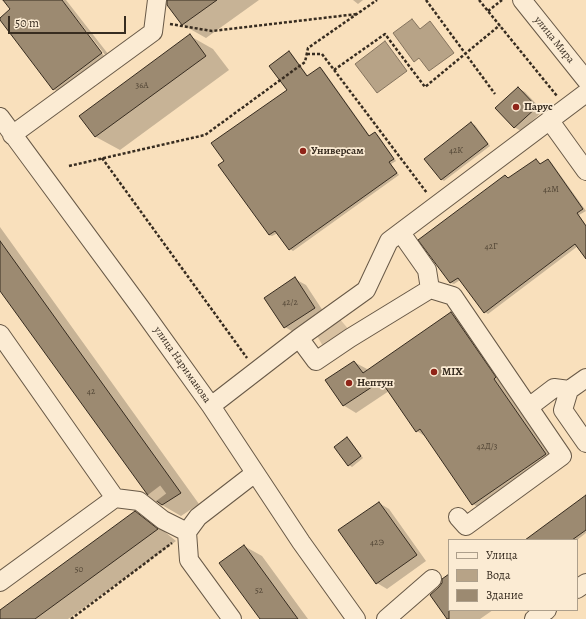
<!DOCTYPE html>
<html>
<head>
<meta charset="utf-8">
<style>
  body { margin:0 }
  #map { position:relative; width:586px; height:619px; overflow:hidden; background:#f9e0bc; font-family:Alegreya,serif }
  canvas { display:block }
  .legend { position:absolute; left:448px; top:539px; width:130px; height:72px; box-sizing:border-box; background:#fbebd3; border:1px solid #ad9f8b; margin:0; padding:5px 7px; list-style:none; font-size:12px; color:#372c20 }
  .legend li { display:flex; align-items:center; gap:8px; height:20px }
  .legend b { width:20px; border:1px solid #ad9f8b }
  .scale { position:absolute; left:8px; top:16px; width:118px; height:18px; box-sizing:border-box; border:2px solid #372c20; border-top:0; padding-left:5px; font-size:12px; line-height:14px; white-space:nowrap; color:#372c20; -webkit-text-stroke:3px #fbebd3; paint-order:stroke }
</style>
</head>
<body>
<div id="map">
<canvas width="586" height="619"></canvas>
<ul class="legend">
<li><b style="height:5px;background:#fbebd3"></b>Улица</li>
<li><b style="height:11px;background:#b7a387"></b>Вода</li>
<li><b style="height:11px;background:#9c8a71"></b>Здание</li>
</ul>
<div class="scale">50 m</div>
</div>
<script>
const c = document.querySelector('canvas').getContext('2d');
c.lineJoin = 'round';
function fill(path, color) { c.fillStyle = color; c.fill(path, 'evenodd'); }
const poly = rows => new Path2D(rows.map(r => 'M' + r).join(''));
function stroke(path, color, width, dash) { c.strokeStyle = color; c.lineWidth = width; c.lineCap = dash ? 'butt' : 'round'; c.setLineDash(dash || []); c.stroke(path); }
function drawText(font, color, halo, rows, align = 'center') {
  c.font = font + ' Alegreya,serif'; c.lineWidth = 3.5; c.setLineDash([]); c.textBaseline = 'middle'; c.strokeStyle = halo; c.fillStyle = color; for (const [text, x, y, turn = 0] of rows) {
    c.save(); c.translate(x, y); c.rotate((+turn || 0) * Math.PI / 180); c.textAlign = isNaN(turn) ? turn : align; if (halo) c.strokeText(text, 0, 0); c.fillText(text, 0, 0); c.restore();
  }
}
fill(poly([
  [339,318,349,330,324,348,316,334]
]), '#d8c1a1');
const water = poly([
  [412,19,420,29,430,21,454,53,429,71,419,58,414,62,393,33,412,19],
  [385,41,407,71,377,93,355,64,385,41]
]);
fill(water, '#b7a387');
stroke(water, '#84735e', 1);
fill(poly([
  [5,0,60,0,105,57,106,56,62,0,66,0,112,59,64,95,53,89,11,10],
  [172,0,259,0,206,38,183,25,168,5],
  [353,0,363,0,358,4],
  [190,36,213,49,229,70,120,150,96,137,81,116],
  [289,52,292,54,308,76,320,68,323,70,370,136,375,133,378,135,396,161,391,164,399,175,293,251,290,249,278,233,272,236,269,235,225,161,288,90],
  [518,88,525,92,543,111,521,131,514,127],
  [472,124,475,125,490,146,444,181,441,179],
  [536,160,539,162,541,165,548,160,551,162,586,211,579,215,586,225,586,258,578,246,488,314,485,312,460,280,454,284,451,283,420,240,505,176,509,179],
  [0,227,199,504,181,516,162,505,0,290],
  [295,279,306,285,325,314,295,333,285,327],
  [451,314,464,321,558,462,486,512,473,504,426,437,417,431,389,391,356,413,343,405,354,362,367,369,368,371],
  [347,438,350,440,363,458,352,467,349,465],
  [586,496,586,533,577,540,527,540],
  [379,503,389,509,426,561,387,589,377,583],
  [135,513,154,523,176,541,68,619,0,619,0,611],
  [244,546,262,556,308,619,262,619],
  [449,576,449,610,493,610,480,619,448,619,440,587]
]), '#0003');
const building = poly([
  [3,0,62,0,102,53,53,90,0,20,0,18,10,9,3,0],
  [167,0,217,0,182,25,167,5,167,0],
  [190,34,206,56,95,137,79,116,190,34],
  [289,51,307,76,320,67,369,136,375,132,394,159,389,162,397,173,289,250,275,231,269,235,218,165,224,161,211,143,287,90,269,66,289,51],
  [518,87,537,107,514,128,495,108,518,87],
  [471,122,488,144,441,180,424,159,471,122],
  [536,159,540,164,548,159,583,209,577,213,586,226,586,259,575,244,484,313,458,278,450,283,418,240,505,175,508,178,536,159],
  [0,241,181,493,162,505,147,494,0,291,0,241],
  [295,277,315,308,284,328,264,298,295,277],
  [451,312,496,377,494,379,546,454,472,505,420,429,416,432,381,381,343,406,325,380,354,361,363,373,451,312],
  [347,437,361,456,348,466,334,447,347,437],
  [586,495,586,530,572,540,525,540,586,495],
  [379,502,417,555,376,584,338,530,379,502],
  [135,511,158,529,35,619,0,619,0,610,135,511],
  [244,545,298,619,260,619,219,563,244,545],
  [449,574,449,619,447,619,430,595,439,587,442,583,442,579,449,574]
]);
fill(building, '#9c8a71');
stroke(building, '#372c20', 1);
stroke(poly([
  [153,491,159,499]
]), '#d2bc9d', 18, [18, 9]);
const minor = poly([
  [522,0,586,80],
  [0,117,140,307,211,406,301,542,356,619],
  [550,121,586,171],
  [12,135,153,32,157,0],
  [430,289,453,296,562,456,466,526,458,517],
  [0,334,115,498,0,582],
  [299,338,316,361,350,338,430,289,427,270,401,233],
  [586,378,569,390,563,410,586,443],
  [211,406,299,338,366,290,389,241,586,93],
  [529,407,554,388,569,390],
  [115,498,139,501,163,520,187,532],
  [577,589,586,583],
  [232,619,189,560,187,532,198,517,255,473],
  [386,619,432,579],
  [534,619,547,610]
]);
stroke(minor, '#685947', 20);
stroke(poly([
  [426,0,495,94],
  [479,0,557,96],
  [488,11,502,0],
  [170,24,212,31,357,14],
  [307,54,322,54,427,193],
  [334,70,385,34,425,87,500,25],
  [102,158,247,358],
  [69,166,205,135,305,62,308,48,377,0],
  [71,619,172,543]
]), '#372c20', 2.5, [3, 2]);
stroke(minor, '#fbebd3', 18);
for (const [x, y, r, color] of [
  [516,107,4,"#8f2418"],
  [303,151,4,"#8f2418"],
  [434,372,4,"#8f2418"],
  [349,383,4,"#8f2418"]
]) { const dot = new Path2D(); dot.arc(x, y, r, 0, 2 * Math.PI); c.fillStyle = color; c.fill(dot); stroke(dot, '#fbebd3', 1.5); }
drawText('9px', '#504434', null, [
  ["36А",142,86],
  ["42К",456,151],
  ["42М",551,190],
  ["42Г",491,247],
  ["42/2",290,303],
  ["42",91,392],
  ["42Д/3",487,447],
  ["42Э",377,543],
  ["50",79,570],
  ["52",259,591]
]);
drawText('11px', '#372c20', '#fbebd3', [
  ["улица Мира",554,40,51],
  ["улица Нариманова",182,365,55]
]);
drawText('bold 11px', '#372c20', '#fbebd3', [
  ["Парус",524,107],
  ["Универсам",311,151],
  ["MIX",442,372],
  ["Нептун",357,383]
], 'left');
</script>
</body>
</html>
